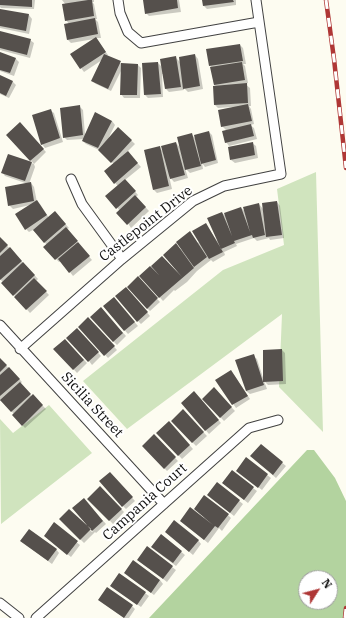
<!DOCTYPE html>
<html>
<head>
<meta charset="utf-8">
<style>
  body { margin:0 }
  #map { position:relative; width:346px; height:618px; overflow:hidden; background:#fdfcf1; font-family:"IBM Plex Serif",serif }
  canvas { display:block }
  .north { position:absolute; left:298px; top:570px; width:40px; height:40px; box-sizing:border-box; background:#fff; border:1px solid #9f9f9f; border-radius:50%; rotate:54deg; font-size:11px; font-weight:700; line-height:16px; text-align:center; color:#0e0e0e }
  .north::after { content:''; display:block; margin:auto; width:14px; height:18px; background:#af3736; clip-path:polygon(50% 0,100% 100%,50% 72%,0 100%) }
</style>
</head>
<body>
<div id="map">
<canvas width="346" height="618"></canvas>
<div class="north">N</div>
</div>
<script>
const c = document.querySelector('canvas').getContext('2d');
c.lineJoin = 'round';
function fill(path, color) { c.fillStyle = color; c.fill(path, 'evenodd'); }
const poly = rows => new Path2D(rows.map(r => 'M' + r).join(''));
function stroke(path, color, width, dash) { c.strokeStyle = color; c.lineWidth = width; c.lineCap = dash ? 'butt' : 'round'; c.setLineDash(dash || []); c.stroke(path); }
function drawText(font, color, halo, rows, align = 'center') {
  c.font = font + ' "IBM Plex Serif",serif'; c.lineWidth = 4; c.setLineDash([]); c.textBaseline = 'middle'; c.strokeStyle = halo; c.fillStyle = color; for (const [text, x, y, turn = 0] of rows) {
    c.save(); c.translate(x, y); c.rotate((+turn || 0) * Math.PI / 180); c.textAlign = isNaN(turn) ? turn : align; if (halo) c.strokeText(text, 0, 0); c.fillText(text, 0, 0); c.restore();
  }
}
fill(poly([
  [316,172,323,432,279,387,282,314,127,429,83,381,223,270,284,245,277,189],
  [49,405,92,453,1,524,0,419,13,433]
]), '#d0e4be');
fill(poly([
  [307,450,314,450,335,478,346,501,346,618,149,618],
  [306,578,330,578,330,602,306,602]
]), '#b3d39f');
fill(poly([
  [0,0,35,0,34,9,1,8,0,7],
  [62,0,94,0,94,2,92,2,94,4,97,19,95,19,98,22,101,38,96,38,108,55,107,56,122,64,138,65,141,68,140,98,124,98,121,94,122,69,111,91,96,84,92,81,102,60,84,72,81,68,94,39,71,43,68,40,69,24,66,20,66,5],
  [144,0,179,0,181,12,149,16,146,13],
  [203,0,236,0,236,5,207,9,204,6],
  [0,10,29,15,32,19,29,34,0,28],
  [0,32,30,40,34,43,30,58,0,50],
  [240,45,243,48,246,64,243,64,245,66,248,83,245,84,250,88,251,106,249,106,251,109,254,124,250,125,254,128,257,139,229,146,226,142,227,131,222,126,233,107,218,108,215,105,216,86,214,85,211,67,210,65],
  [0,54,16,59,19,62,14,76,0,71],
  [195,55,198,59,203,89,188,92,183,87,184,90,169,92,166,89,163,74,162,74,163,97,148,98,145,95,143,64,158,63,162,67,176,58,180,62],
  [0,76,13,82,16,85,9,98,0,94],
  [79,106,83,110,85,135,95,114,112,121,115,125,108,139,118,128,135,144,127,152,141,167,125,180,138,195,136,197,149,211,131,228,120,211,107,196,118,186,115,183,114,164,99,150,86,144,83,141,84,139,67,140,64,137],
  [50,110,54,113,63,142,45,148,42,144],
  [20,124,46,152,34,164,8,135],
  [209,132,212,135,218,163,205,167,202,163,203,169,190,173,185,168,188,178,174,182,169,176,172,189,157,193,154,190,159,147,164,152,176,143,181,148,192,135,196,139],
  [252,143,256,146,258,158,235,163,231,160],
  [8,155,34,164,35,167,29,184,31,183,34,187,37,202,40,204,49,218,58,216,69,228,67,229,67,231,92,260,73,276,61,261,59,262,56,259,47,245,33,230,29,232,26,229,30,205,13,209,9,205,28,184,5,176,2,172],
  [277,202,280,206,284,238,270,240,269,238,257,241,254,238,236,244,237,246,224,252,225,255,213,262,211,260,197,271,187,282,175,291,174,290,163,301,141,276,162,257,177,272,179,271,176,245,183,251,190,232,198,243,199,242,206,225,217,241,218,240,222,213,227,217,241,208,246,212,259,204,263,209],
  [0,238,38,279,36,281,49,295,30,313,0,279],
  [138,278,160,302,150,311,147,308],
  [129,291,150,316,141,324,138,321],
  [117,302,138,326,128,334,104,307],
  [104,312,126,336,117,345,113,341],
  [88,319,117,350,108,358,79,327],
  [80,332,101,356,92,365,89,361],
  [65,340,87,363,77,373,55,349],
  [282,350,285,353,286,384,268,385,264,381,267,389,250,394,246,391,253,356,257,359,264,381],
  [0,359,22,382,20,384,32,397,33,396,46,409,25,428,13,415,14,414,2,401,0,401],
  [234,375,250,399,236,408,217,380],
  [214,389,235,411,224,421,203,399],
  [197,396,221,423,209,434,182,403],
  [183,411,207,436,196,446,172,421],
  [172,426,193,449,182,459,158,433],
  [154,436,178,461,167,471,143,446],
  [261,445,286,466,276,478,255,460],
  [247,459,271,478,262,490,241,474],
  [113,476,135,501,126,509,123,506],
  [217,483,243,504,234,516,211,498],
  [226,486,253,488,257,491,248,503],
  [100,488,124,512,113,524,89,499],
  [87,503,106,524,96,533,95,532,84,543,60,519,69,510,92,532,93,531,74,508],
  [228,515,231,518,222,531,219,528,208,543,181,521,204,518,205,517],
  [54,524,80,545,71,557,48,539],
  [166,532,198,540,201,544,193,555],
  [161,535,185,555,176,566,155,550],
  [21,541,56,549,59,553,52,564],
  [147,548,176,570,167,582,142,563],
  [120,574,149,596,141,607,115,589],
  [128,576,160,580,163,584,154,595],
  [103,603,132,606,135,609,129,618,124,618]
]), '#0003');
fill(poly([
  [0,0,32,0,32,7,0,5],
  [88,0,92,0,94,16,65,21,62,4],
  [143,0,177,0,178,8,145,14],
  [202,0,233,0,234,2,203,6],
  [0,9,29,14,26,31,0,26],
  [95,18,98,34,67,40,64,24],
  [0,31,31,39,27,55,0,48],
  [96,37,106,52,80,69,70,54],
  [240,44,243,61,209,66,206,49],
  [0,52,16,58,10,73,0,70],
  [104,54,121,61,108,89,91,81],
  [195,54,200,86,183,89,179,57],
  [176,56,181,87,165,89,160,59],
  [158,62,161,94,144,95,142,63],
  [242,62,245,80,214,85,210,67],
  [121,63,138,64,137,95,120,95],
  [0,75,13,81,6,96,0,93],
  [247,83,248,103,214,105,213,86],
  [248,104,252,121,221,127,218,110],
  [80,105,83,135,63,138,60,108],
  [51,109,60,138,41,145,32,115],
  [95,112,112,121,98,148,82,141],
  [20,122,44,149,30,161,6,135],
  [251,124,254,136,225,143,222,131],
  [118,127,132,140,111,163,98,150],
  [209,131,216,160,201,164,194,135],
  [192,133,201,166,185,170,177,137],
  [176,142,185,175,170,179,161,146],
  [253,142,255,155,230,160,228,147],
  [160,146,169,186,153,190,144,150],
  [128,151,138,163,114,184,104,171],
  [8,154,32,162,25,181,1,173],
  [125,179,136,191,116,209,105,196],
  [31,182,34,201,8,206,5,187],
  [135,195,146,207,127,225,116,213],
  [37,200,47,215,25,230,15,214],
  [277,201,282,235,266,237,262,203],
  [259,203,265,235,253,238,252,235,234,241,235,243,221,249,207,218,222,212,232,236,224,213,241,207,250,232,243,207],
  [55,211,66,224,44,243,33,230],
  [206,223,223,252,209,259,192,231],
  [66,227,78,241,55,260,43,247],
  [190,231,207,257,194,267,176,242],
  [0,237,8,245,0,253],
  [78,242,90,256,69,273,58,259],
  [176,243,194,268,159,298,139,276,150,266,159,275,151,266,162,256,182,277,163,255],
  [10,247,22,261,0,280,0,256],
  [23,262,35,275,13,296,1,283],
  [138,276,158,298,147,309,127,287],
  [34,278,47,291,26,310,14,297],
  [126,287,148,312,137,322,115,296],
  [114,297,135,322,124,331,103,306],
  [101,307,123,333,113,342,90,317],
  [88,317,115,346,104,356,78,327],
  [77,328,99,352,88,362,66,338],
  [65,339,84,360,73,370,53,349],
  [282,349,283,381,263,382,263,350],
  [254,354,264,385,246,391,235,360],
  [0,358,7,365,0,372],
  [9,367,20,379,0,396,0,375],
  [231,370,248,396,232,405,215,380],
  [20,382,31,394,11,412,0,400],
  [214,387,232,407,220,418,202,399],
  [194,391,219,420,205,431,181,403],
  [33,394,43,405,22,426,12,415],
  [183,409,204,432,192,443,171,421],
  [169,421,190,445,178,456,156,433],
  [154,434,176,457,164,469,142,446],
  [261,444,283,462,273,475,250,456],
  [246,457,268,474,258,488,236,471],
  [232,470,254,487,244,500,222,483],
  [110,472,133,497,122,507,99,481],
  [217,482,240,500,230,513,207,495],
  [100,486,122,509,109,521,87,499],
  [204,495,229,514,218,528,215,526,204,540,180,521,190,507,213,525,194,509],
  [84,498,103,521,92,531,72,508],
  [69,509,91,529,80,540,59,519],
  [174,520,199,540,189,552,165,532],
  [54,522,78,541,67,555,44,536],
  [29,529,57,549,48,561,20,541],
  [161,534,182,551,173,563,151,547],
  [147,546,173,566,163,579,137,560],
  [133,560,160,580,151,593,124,573],
  [119,573,146,592,137,605,110,586],
  [107,587,133,605,124,618,98,600]
]), '#55504c');
const street = poly([
  [118,0,120,13,128,32,141,43,259,22],
  [71,179,82,204,122,259],
  [0,325,164,504],
  [20,349,122,259,193,201,224,186,281,174,256,0],
  [0,603,19,618],
  [36,618,249,428,278,420]
]);
stroke(street, '#414141', 11);
stroke(street, '#fff', 9);
const rail = poly([
  [326,0,334,59,346,168],
  [345,618,346,608]
]);
stroke(rail, '#af3736', 4.5);
stroke(rail, '#fff', 3, [9]);
drawText('14px', '#0e0e0e', '#fff', [
  ["Castlepoint Drive",146,224,-38],
  ["Sicilia Street",92,405,47],
  ["Campania Court",145,502,-42]
]);
</script>
</body>
</html>
